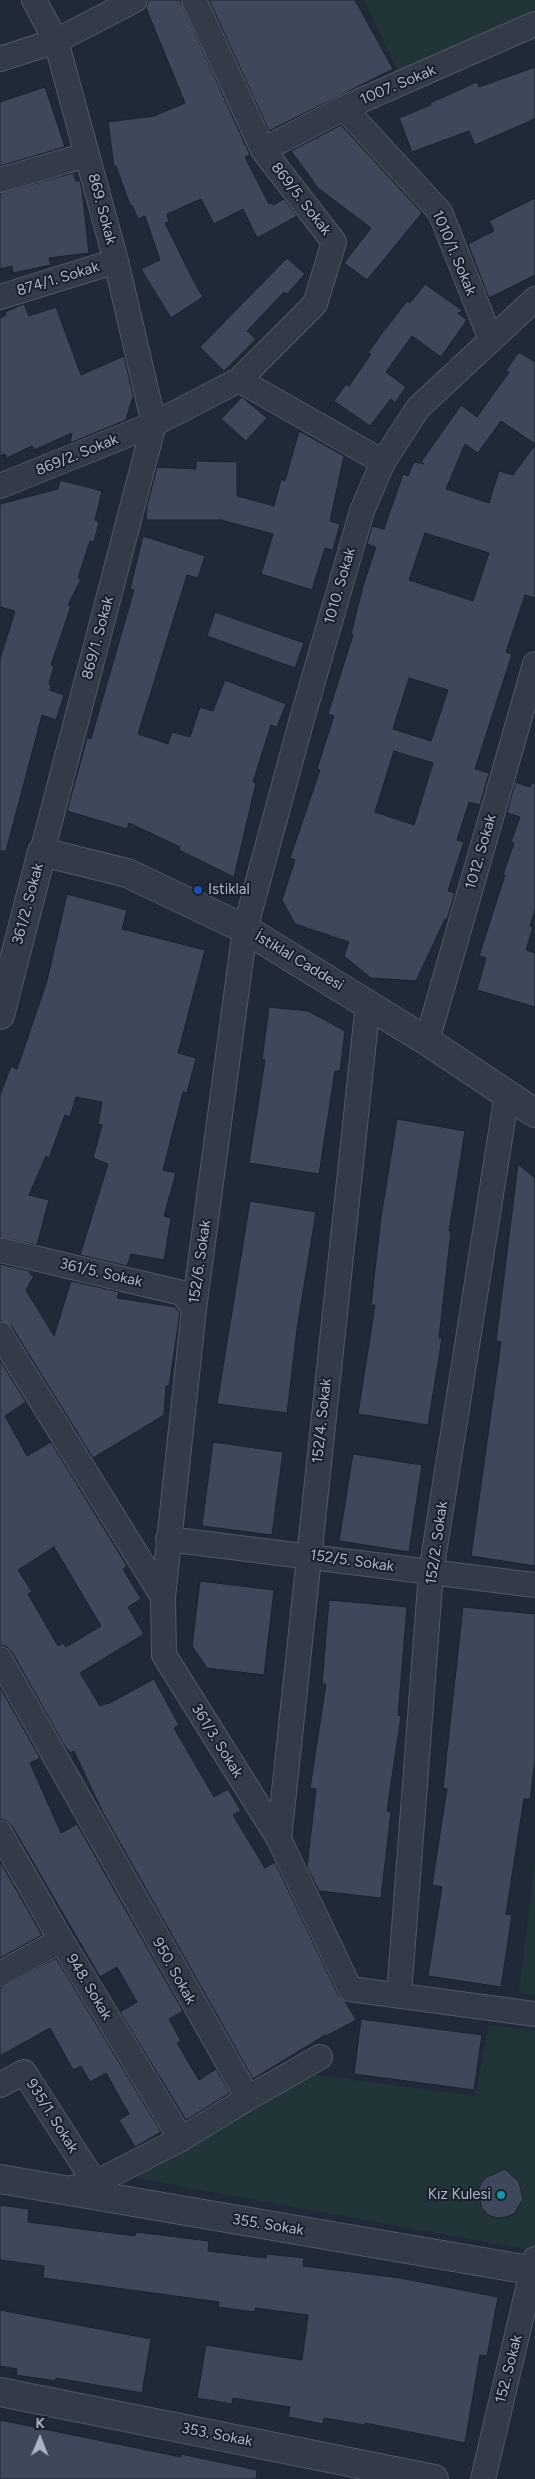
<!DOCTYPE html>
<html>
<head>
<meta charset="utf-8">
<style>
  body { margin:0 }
  #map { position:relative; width:535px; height:2479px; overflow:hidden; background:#202938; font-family:Figtree,sans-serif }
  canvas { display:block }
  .north { position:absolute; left:15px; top:2414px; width:50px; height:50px; -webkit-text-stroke:4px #19202d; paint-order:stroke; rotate:1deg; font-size:14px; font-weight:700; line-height:20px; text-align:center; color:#adb5c5 }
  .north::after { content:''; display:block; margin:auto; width:18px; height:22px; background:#adb5c5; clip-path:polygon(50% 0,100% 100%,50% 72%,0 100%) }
</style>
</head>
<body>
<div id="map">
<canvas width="535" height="2479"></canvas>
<div class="north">K</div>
</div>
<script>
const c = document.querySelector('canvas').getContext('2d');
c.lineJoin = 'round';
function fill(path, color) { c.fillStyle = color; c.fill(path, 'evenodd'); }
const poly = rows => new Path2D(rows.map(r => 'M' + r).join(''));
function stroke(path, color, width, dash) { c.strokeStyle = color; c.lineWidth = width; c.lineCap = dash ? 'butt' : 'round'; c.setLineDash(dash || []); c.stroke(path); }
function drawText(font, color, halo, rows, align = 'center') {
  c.font = font + ' Figtree,sans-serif'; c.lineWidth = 4; c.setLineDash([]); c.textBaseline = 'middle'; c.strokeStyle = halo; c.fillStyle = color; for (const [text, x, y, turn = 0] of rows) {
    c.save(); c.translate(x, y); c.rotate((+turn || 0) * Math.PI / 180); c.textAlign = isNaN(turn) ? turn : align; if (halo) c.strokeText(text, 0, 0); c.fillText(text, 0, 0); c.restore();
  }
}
fill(poly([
  [364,0,535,0,535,24,404,83],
  [535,1862,535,1995,519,1993],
  [489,2025,535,2030,535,2251,114,2174,294,2072,475,2096]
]), '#213539');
const building = poly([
  [149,0,180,0,250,155,245,157,269,204,272,203,273,205,284,199,297,216,257,238,243,209,214,224,201,199,167,214,169,222,165,223,193,280,203,297,171,318,141,269,160,260,145,216,138,219,132,205,130,205,116,166,114,167,108,122,154,116,185,103,146,8,149,0],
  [209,0,355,0,393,69,269,131,209,0],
  [535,67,535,118,530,121,475,145,469,131,412,152,399,118,431,105,430,103,477,82,479,87,535,67],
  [45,87,65,147,0,166,0,102,45,87],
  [341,125,422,213,367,280,344,263,371,228,318,188,291,151,341,125],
  [73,173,76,181,80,181,82,190,89,253,49,258,51,265,13,273,12,266,0,269,0,193,73,173],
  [535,198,535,275,489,298,468,244,494,231,489,221,535,198],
  [287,258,305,274,287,294,284,292,247,331,256,339,224,371,200,347,287,258],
  [425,284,463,311,458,313,467,320,441,357,412,336,386,372,406,387,395,403,391,399,370,426,334,401,346,384,349,386,371,354,368,353,380,336,407,301,410,303,425,284],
  [24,304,29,316,56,307,81,375,124,356,134,399,132,399,126,420,70,443,72,433,34,450,32,446,7,458,5,454,0,456,0,318,6,315,5,312,24,304],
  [519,352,535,362,535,444,501,421,478,453,465,444,446,489,489,503,499,471,513,475,535,445,535,598,525,595,506,652,512,654,475,769,489,773,480,805,469,802,457,840,464,842,448,891,455,893,447,920,445,919,416,981,371,978,344,956,349,942,295,924,282,900,295,860,290,858,320,770,317,769,334,716,328,714,353,635,351,634,363,586,376,547,367,544,372,526,384,529,403,474,408,476,414,462,424,464,421,462,461,405,477,417,509,372,506,370,519,352],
  [425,533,489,553,473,601,409,580,425,533],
  [409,678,448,690,431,741,393,729,409,678],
  [394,751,433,763,414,825,375,812,394,751],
  [242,397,267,418,246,441,221,419,242,397],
  [299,431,344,456,330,521,340,524,333,550,325,548,312,590,261,574,273,534,221,520,146,520,147,506,157,467,196,469,196,461,237,462,237,496,274,506,281,479,285,481,299,431],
  [60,480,102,491,95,520,99,522,94,542,90,541,78,578,81,579,68,605,71,606,51,665,54,666,49,684,51,685,50,690,64,695,56,720,42,715,6,851,0,851,0,659,15,611,0,607,0,504,58,489,60,480],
  [143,536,205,556,198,578,187,575,138,734,168,744,172,732,190,737,200,707,213,711,225,680,286,704,277,727,271,725,253,782,256,783,234,877,179,850,180,847,129,823,127,829,67,811,87,738,91,739,134,590,130,589,143,536],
  [215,612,304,643,295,668,207,636,215,612],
  [515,782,530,787,532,783,535,783,535,910,530,926,533,927,526,950,535,953,535,1007,477,990,486,958,479,956,505,875,503,875,514,843,511,842,520,817,507,813,515,782],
  [67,894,127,910,122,929,205,950,178,1053,196,1058,187,1093,183,1092,163,1170,176,1173,164,1216,171,1218,164,1260,131,1254,127,1266,80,1255,108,1164,93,1158,102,1125,98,1124,102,1102,76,1097,70,1117,65,1115,49,1158,46,1156,29,1195,49,1200,37,1245,0,1237,0,1095,11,1066,17,1069,47,981,67,894],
  [269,1007,308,1011,345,1031,340,1071,335,1071,319,1174,249,1163,265,1060,262,1060,269,1007],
  [397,1119,465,1131,449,1231,451,1231,439,1338,442,1338,428,1425,358,1414,375,1305,371,1305,381,1217,397,1119],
  [518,1164,535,1178,535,1566,471,1556,501,1342,496,1341,518,1164],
  [250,1201,316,1212,297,1329,287,1413,217,1404,250,1201],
  [0,1264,30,1271,30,1274,34,1276,26,1290,54,1336,71,1281,119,1292,117,1298,175,1307,180,1313,169,1386,166,1386,164,1415,93,1458,12,1327,0,1320,0,1264],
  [0,1360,26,1402,5,1416,27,1456,51,1442,127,1566,123,1569,141,1599,128,1607,144,1634,80,1673,100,1706,108,1703,108,1704,154,1679,179,1725,174,1728,214,1797,228,1789,241,1811,233,1815,265,1868,275,1862,338,1995,345,2001,356,2020,326,2036,325,2035,253,2079,102,1811,74,1751,70,1753,64,1745,12,1652,7,1647,0,1645,0,1360],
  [54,1547,101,1626,66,1647,63,1643,58,1646,28,1594,32,1592,18,1570,54,1547],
  [213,1442,283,1452,272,1535,202,1526,213,1442],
  [353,1454,422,1465,409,1552,339,1541,353,1454],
  [200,1581,274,1590,264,1675,207,1668,192,1646,200,1581],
  [329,1600,407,1607,398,1715,401,1716,387,1811,391,1812,381,1898,319,1891,307,1867,316,1789,310,1788,326,1684,322,1684,329,1600],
  [463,1607,535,1614,535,1761,530,1799,524,1799,506,1914,512,1915,501,1987,428,1976,442,1887,432,1885,447,1789,443,1788,463,1607],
  [0,1687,40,1758,30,1763,61,1833,77,1824,183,2011,169,2019,181,2041,177,2043,199,2080,216,2069,230,2093,186,2120,120,2012,137,2002,117,1967,100,1977,12,1826,6,1821,0,1819,0,1687],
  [0,1861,42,1935,0,1958,0,1861],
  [56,1958,161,2132,135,2147,119,2120,129,2114,106,2073,90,2082,81,2066,73,2070,50,2028,0,2056,0,1988,56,1958],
  [361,2019,482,2035,474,2090,354,2074,361,2019],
  [505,2169,519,2182,523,2199,514,2214,506,2217,497,2218,488,2215,482,2208,478,2191,481,2183,487,2177,505,2169],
  [0,2205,29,2209,28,2222,135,2236,136,2232,209,2241,208,2251,266,2258,267,2254,304,2258,303,2266,400,2278,498,2297,487,2356,480,2355,465,2443,365,2423,365,2425,324,2418,323,2424,288,2417,290,2407,233,2398,232,2404,197,2398,206,2345,302,2360,308,2315,255,2308,255,2312,218,2307,219,2302,43,2278,44,2266,0,2260,0,2205],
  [0,2310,151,2339,142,2393,56,2378,56,2381,16,2375,17,2369,0,2366,0,2310],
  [0,2420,181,2457,181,2454,257,2470,256,2479,0,2479,0,2420]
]);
fill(building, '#3e485a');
stroke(building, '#1b222f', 1);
const minor = poly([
  [34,0,56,41,116,261,154,424,42,852],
  [0,59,56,41,135,0],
  [344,108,440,212,491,340],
  [263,150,344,108,535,24],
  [0,180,87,155],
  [0,297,116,261],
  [239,380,383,462],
  [0,486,154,424,239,380,315,304,334,242,263,150,194,0],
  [427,1041,535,664],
  [0,1250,182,1293,194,1309],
  [0,1334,163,1597,164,1655,279,1839,350,1989,535,2014],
  [168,1539,535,1585],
  [163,1597,194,1309,245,929,302,719,362,511,383,462,418,408,535,299],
  [0,1659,248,2098,181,2139,95,2183,67,2189],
  [0,1833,61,1940,181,2139],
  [279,1839,368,1003],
  [0,1974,61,1940],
  [399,1995,431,1572,507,1094],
  [0,2085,24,2072,95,2183],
  [248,2098,320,2057],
  [483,2479,535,2259]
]);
const tertiary = poly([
  [0,1015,42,852,127,873,245,929,427,1041,535,1113],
  [0,2179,535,2271],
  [0,2392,434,2479]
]);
stroke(minor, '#515866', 26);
stroke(tertiary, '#515866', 30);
stroke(minor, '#333b48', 24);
stroke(tertiary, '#333b48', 28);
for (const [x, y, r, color] of [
  [198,890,5,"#1a4fb4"],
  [501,2195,5,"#0f9aa8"]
]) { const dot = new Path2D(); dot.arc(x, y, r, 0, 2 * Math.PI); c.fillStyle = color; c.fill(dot); stroke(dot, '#19202d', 2); }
drawText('15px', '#adb5c5', '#19202d', [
  ["1007. Sokak",398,85,-23],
  ["869/5. Sokak",301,199,52],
  ["869. Sokak",102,209,75],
  ["1010/1. Sokak",454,253,67],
  ["874/1. Sokak",58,279,-17],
  ["869/2. Sokak",77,455,-22],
  ["1010. Sokak",340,586,-74],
  ["869/1. Sokak",98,638,-75],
  ["1012. Sokak",481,852,-74],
  ["361/2. Sokak",28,904,-75],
  ["İstiklal Caddesi",299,961,31],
  ["152/6. Sokak",200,1262,-82],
  ["361/5. Sokak",101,1273,13],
  ["152/4. Sokak",322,1421,-84],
  ["152/2. Sokak",437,1543,-82],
  ["152/5. Sokak",352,1561,8],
  ["361/3. Sokak",217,1741,58],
  ["950. Sokak",174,1971,61],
  ["948. Sokak",89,1987,59],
  ["935/1. Sokak",52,2116,58],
  ["355. Sokak",268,2225,9],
  ["152. Sokak",509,2369,-76],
  ["353. Sokak",217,2435,11]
]);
drawText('15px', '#adb5c5', '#19202d', [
  ["Istiklal",208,890],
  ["Kız Kulesi",491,2195,"right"]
], 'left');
</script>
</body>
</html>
